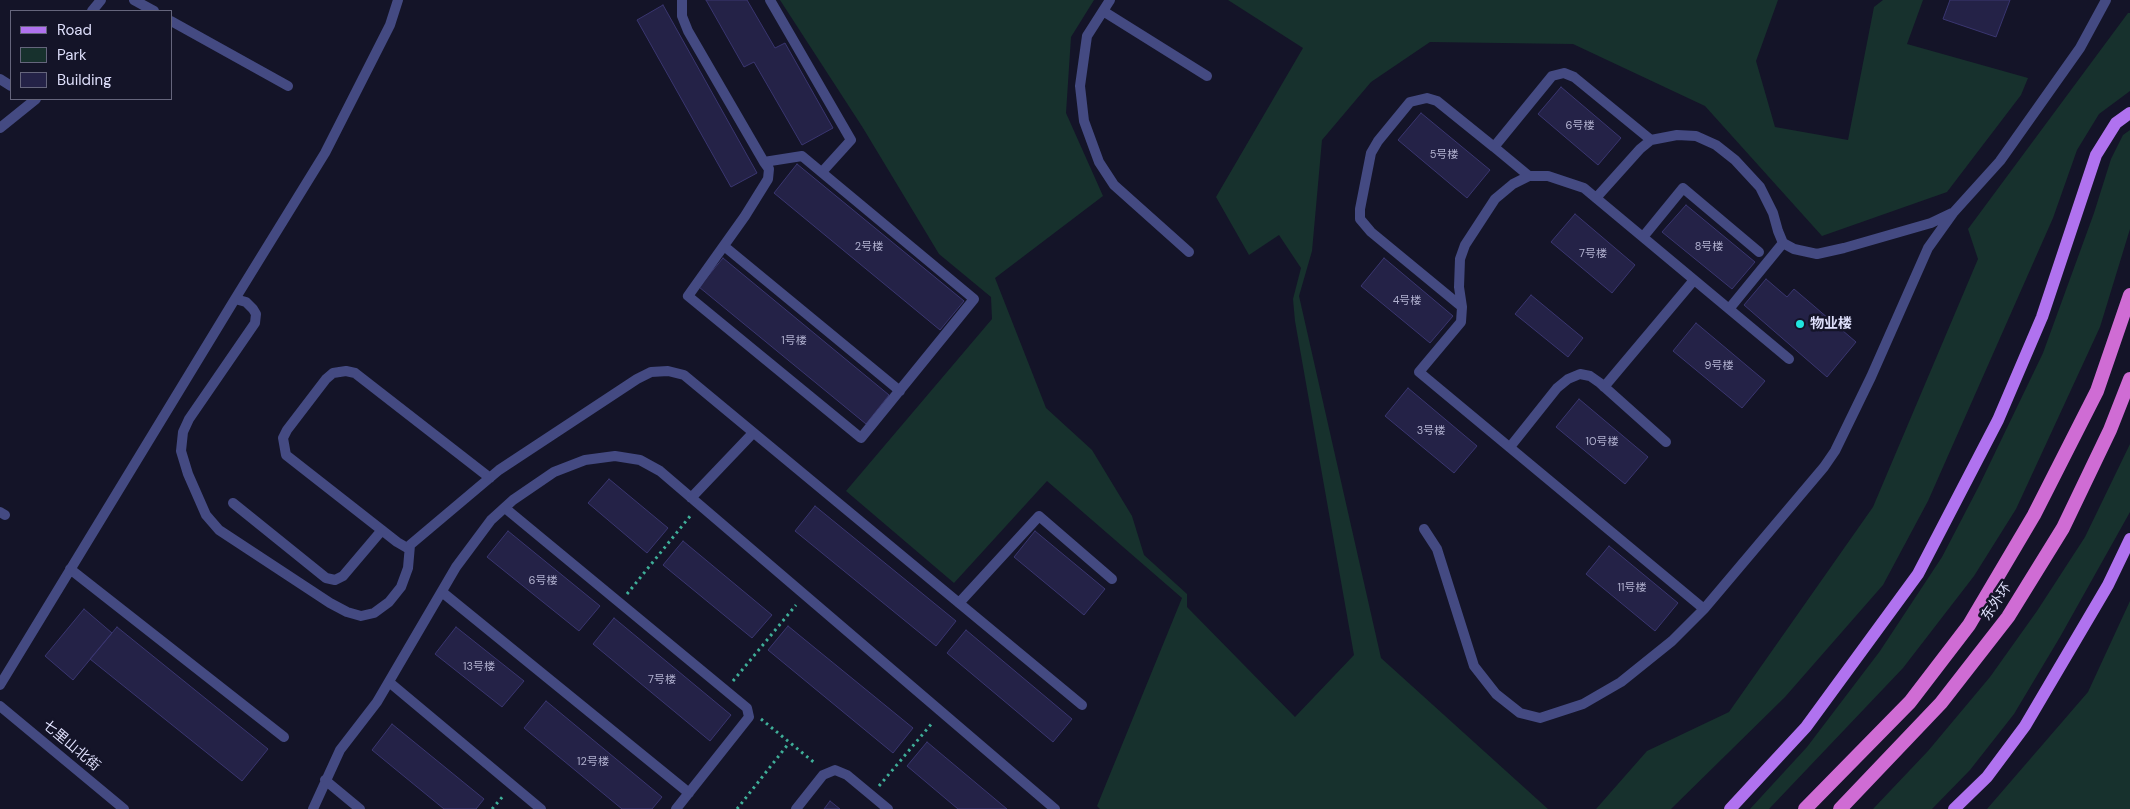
<!DOCTYPE html>
<html>
<head>
<meta charset="utf-8">
<style>
  body { margin:0 }
  #map { position:relative; width:2130px; height:809px; overflow:hidden; background:#141428; font-family:"DM Sans",sans-serif }
  canvas { display:block }
  .legend { position:absolute; left:10px; top:10px; width:162px; height:90px; box-sizing:border-box; background:#141428; border:1px solid #65657c; margin:0; padding:6px 9px; list-style:none; font-size:15px; color:#dedffb }
  .legend li { display:flex; align-items:center; gap:10px; height:25px }
  .legend b { width:25px; border:1px solid #65657c }
</style>
</head>
<body>
<div id="map">
<canvas width="2130" height="809"></canvas>
<ul class="legend">
<li><b style="height:6px;background:#b072ef"></b>Road</li>
<li><b style="height:14px;background:#17312d"></b>Park</li>
<li><b style="height:14px;background:#242247"></b>Building</li>
</ul>
</div>
<script>
const c = document.querySelector('canvas').getContext('2d');
c.lineJoin = 'round';
function fill(path, color) { c.fillStyle = color; c.fill(path, 'evenodd'); }
const poly = rows => new Path2D(rows.map(r => 'M' + r).join(''));
function stroke(path, color, width, dash) { c.strokeStyle = color; c.lineWidth = width; c.lineCap = dash ? 'butt' : 'round'; c.setLineDash(dash || []); c.stroke(path); }
function drawText(font, color, halo, rows, align = 'center') {
  c.font = font + ' "DM Sans","Noto Sans SC",sans-serif'; c.lineWidth = 5; c.setLineDash([]); c.textBaseline = 'middle'; c.strokeStyle = halo; c.fillStyle = color; for (const [text, x, y, turn = 0] of rows) {
    c.save(); c.translate(x, y); c.rotate((+turn || 0) * Math.PI / 180); c.textAlign = isNaN(turn) ? turn : align; if (halo) c.strokeText(text, 0, 0); c.fillText(text, 0, 0); c.restore();
  }
}
fill(poly([
  [780,0,1094,0,1071,37,1066,113,1103,196,995,278,1046,408,1092,450,1132,516,1144,555,1187,594,1187,607,1295,717,1354,655,1295,321,1293,299,1301,268,1279,235,1249,255,1216,197,1303,48,1228,0,1778,0,1756,61,1775,127,1848,140,1874,7,1883,0,1923,0,1907,44,2028,78,2021,95,1947,192,1822,236,1705,106,1573,44,1430,42,1371,82,1322,140,1312,251,1299,296,1381,658,1548,809,1100,809,1097,806,1182,598,1047,481,954,583,846,491,992,319,991,297,939,254,863,128],
  [2128,13,2130,13,2130,91,2099,114,2077,150,2053,218,1928,501,1883,585,1785,697,1671,809,1596,809,1647,751,1729,712,1873,507,1978,259,1968,229],
  [2130,130,2130,229,2100,327,2016,509,1974,576,1903,668,1769,809,1750,809,1807,747,1880,651,1942,557,1979,486,2043,353,2094,213,2111,159,2123,135],
  [2130,444,2130,512,2060,637,2014,714,1970,770,1932,809,1873,809,1928,751,1990,677,2037,611,2085,537],
  [2130,601,2130,809,1987,809,2088,692]
]), '#17312d');
const building = poly([
  [706,0,747,0,775,48,785,43,833,128,802,145,754,62,744,67,706,0],
  [1950,0,2010,0,1996,37,1943,19,1950,0],
  [663,5,757,173,731,187,637,20,663,5],
  [1561,87,1621,138,1598,165,1538,114,1561,87],
  [1421,113,1490,170,1467,198,1398,140,1421,113],
  [797,164,964,301,940,330,774,193,797,164],
  [1686,205,1755,262,1732,289,1662,232,1686,205],
  [1575,214,1635,265,1612,293,1551,242,1575,214],
  [723,258,889,395,866,424,699,287,723,258],
  [1384,258,1453,316,1430,343,1361,286,1384,258],
  [1766,279,1787,297,1794,289,1856,342,1827,377,1744,305,1766,279],
  [1531,295,1583,338,1568,357,1515,314,1531,295],
  [1696,323,1765,381,1742,408,1673,351,1696,323],
  [1408,388,1477,446,1454,473,1385,416,1408,388],
  [1579,399,1648,457,1625,484,1556,427,1579,399],
  [609,479,668,528,647,553,588,503,609,479],
  [815,506,956,621,936,646,795,531,815,506],
  [508,531,600,606,579,631,487,557,508,531],
  [1035,531,1105,589,1084,615,1014,557,1035,531],
  [683,541,772,615,752,638,663,565,683,541],
  [1609,546,1678,603,1655,631,1586,574,1609,546],
  [84,609,112,633,73,680,45,656,84,609],
  [614,618,731,715,710,741,593,644,614,618],
  [788,626,913,728,893,753,768,650,788,626],
  [117,627,268,749,242,781,90,659,117,627],
  [456,627,524,681,502,707,435,654,456,627],
  [966,630,1072,719,1053,742,947,653,966,630],
  [546,701,662,797,652,809,622,809,524,728,546,701],
  [392,724,484,799,476,809,444,809,372,750,392,724],
  [927,742,1007,809,958,809,907,766,927,742],
  [830,801,840,809,824,809,830,801]
]);
fill(building, '#242247');
stroke(building, '#3a3670', 1);
stroke(poly([
  [627,594,691,515],
  [733,681,796,605],
  [761,719,816,764],
  [879,786,933,722],
  [492,809,504,795],
  [737,809,789,743]
]), '#3faf99', 3, [2.5, 4]);
stroke(poly([
  [1110,0,1087,36,1080,86,1084,121,1099,162,1114,185,1189,252],
  [1103,11,1207,76]
]), '#444a82', 10);
stroke(poly([
  [134,0,154,11],
  [682,0,682,16,688,31,764,162,769,169,768,179,745,216,688,296,861,438,974,299,802,156,764,162],
  [770,0,851,140,822,172],
  [92,11,101,0],
  [171,21,288,86],
  [0,79,11,86],
  [0,128,36,99],
  [1529,176,1494,147,1552,76,1564,73,1574,77,1651,140],
  [1596,198,1640,149,1651,140,1677,135,1696,136,1716,145,1735,160,1760,187,1773,213,1778,231,1783,243,1794,249,1817,254,1844,248,1931,223,1952,213],
  [1643,237,1683,188,1759,252],
  [724,246,900,391],
  [235,299,325,153,390,25,398,0],
  [1462,307,1371,232,1360,219,1360,209,1371,153,1378,141,1410,102,1427,98,1437,101,1494,147],
  [1729,309,1783,243],
  [1604,387,1694,280],
  [1510,447,1557,388,1568,379,1580,374,1590,376,1600,383,1666,442],
  [691,498,753,433],
  [233,503,326,578,335,580,343,576,382,530],
  [505,508,747,708,749,717,676,809],
  [0,512,5,515],
  [1424,529,1437,549,1474,666,1496,694,1520,713,1540,718,1583,704,1621,682,1672,641,1704,609,1824,467,1835,451,1871,377,1928,248,1953,213,2000,161,2080,48,2106,0],
  [409,549,397,542,286,455,283,438,287,430,326,379,333,373,346,371,355,373,490,478],
  [70,569,284,737],
  [442,592,689,793],
  [959,603,1039,516,1112,579],
  [1704,609,1419,372,1461,322,1462,307,1459,287,1460,259,1465,245,1495,199,1513,184,1529,176,1548,176,1584,188,1789,359],
  [389,682,541,809],
  [0,685,235,299,246,302,253,309,256,314,255,323,189,419,183,432,181,451,188,474,206,515,219,530,330,603,347,612,361,616,374,613,389,602,401,587,408,568,410,545,499,470,637,379,651,372,668,371,684,375,1082,705],
  [325,780,360,809],
  [313,809,340,750,377,702,456,567,491,520,513,500,554,472,585,460,615,456,640,460,660,471,1055,809],
  [796,809,823,775,835,770,847,775,888,809]
]), '#444a82', 10);
stroke(poly([
  [0,706,124,809]
]), '#444a82', 10);
stroke(poly([
  [1730,809,1806,727,1918,574,1998,420,2042,317,2096,155,2116,123,2130,113],
  [1954,809,1987,777,2025,726,2108,585,2130,539]
]), '#b072ef', 12);
stroke(poly([
  [1805,809,1910,702,1969,625,2034,515,2097,391,2130,295],
  [1840,809,1941,703,2008,617,2063,528,2110,430,2130,379]
]), '#cf6cd4', 14);
for (const [x, y, r, color] of [
  [1800,324,5,"#20e5df"]
]) { const dot = new Path2D(); dot.arc(x, y, r, 0, 2 * Math.PI); c.fillStyle = color; c.fill(dot); stroke(dot, '#141428', 2); }
drawText('11px', '#b0b0ce', null, [
  ["6号楼",1580,126],
  ["5号楼",1444,155],
  ["2号楼",869,247],
  ["8号楼",1709,247],
  ["7号楼",1593,254],
  ["4号楼",1407,301],
  ["1号楼",794,341],
  ["9号楼",1719,366],
  ["3号楼",1431,431],
  ["10号楼",1602,442],
  ["6号楼",543,581],
  ["11号楼",1632,588],
  ["13号楼",479,667],
  ["7号楼",662,680],
  ["12号楼",593,762]
]);
drawText('bold 14px', '#dedffb', '#141428', [
  ["物业楼",1810,324]
], 'left');
drawText('14px', '#dedffb', '#141428', [
  ["东外环",1997,602,-56],
  ["七里山北街",71,746,40]
]);
</script>
</body>
</html>
